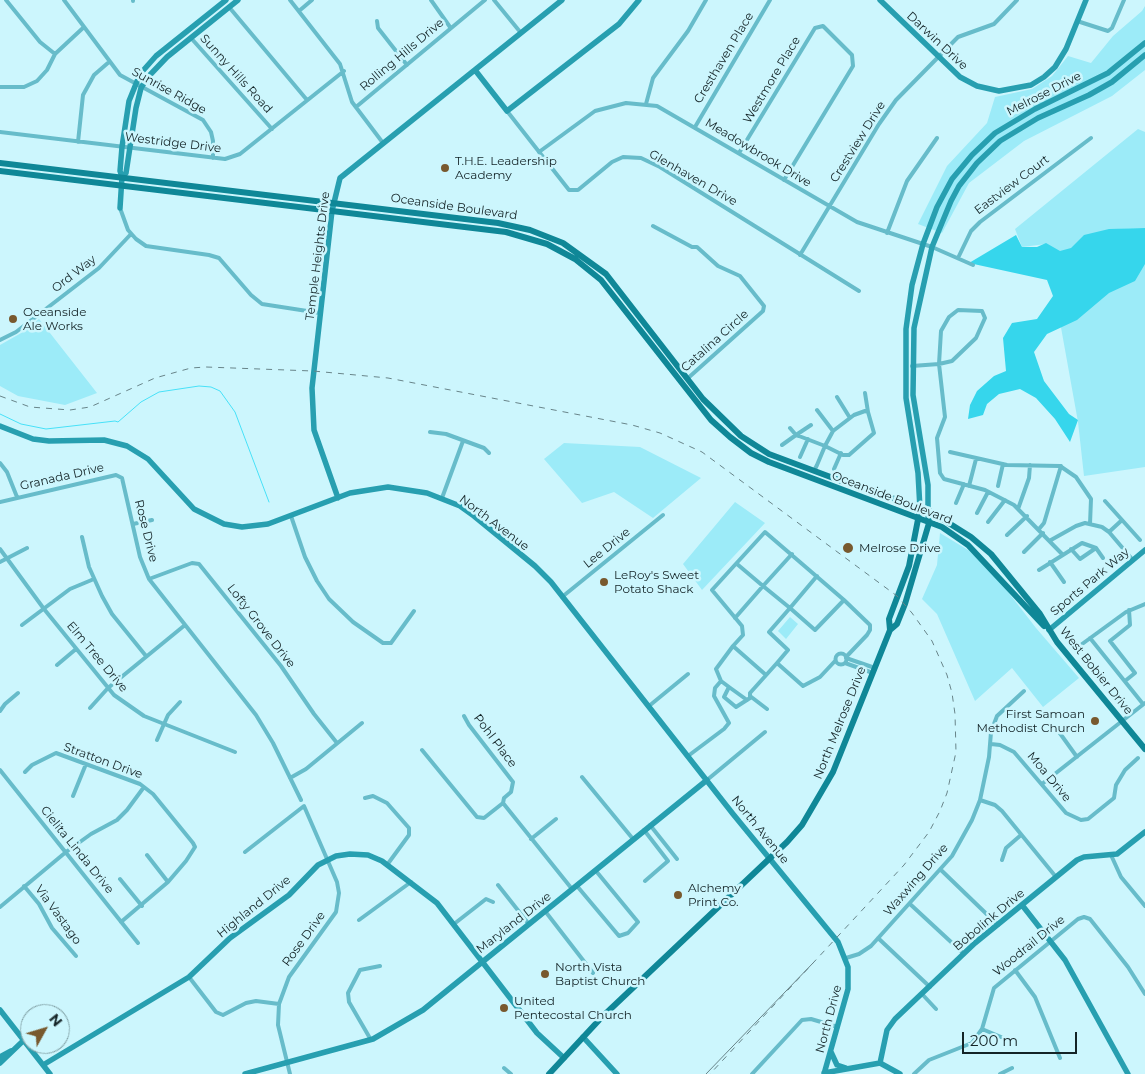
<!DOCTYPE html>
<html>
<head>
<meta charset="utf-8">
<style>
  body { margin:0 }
  #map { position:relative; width:1145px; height:1074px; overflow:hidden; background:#ccf6fd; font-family:Montserrat,sans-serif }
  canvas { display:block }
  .north { position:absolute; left:20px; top:1004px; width:50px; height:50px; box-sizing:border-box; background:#ccf6fd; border:1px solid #82a2a7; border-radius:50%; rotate:51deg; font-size:14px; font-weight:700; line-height:20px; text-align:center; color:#142427 }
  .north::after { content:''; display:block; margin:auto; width:18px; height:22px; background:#78592e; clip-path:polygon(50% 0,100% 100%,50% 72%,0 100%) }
  .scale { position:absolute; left:962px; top:1032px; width:115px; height:22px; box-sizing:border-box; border:2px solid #142427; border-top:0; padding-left:6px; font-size:15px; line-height:18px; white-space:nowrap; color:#142427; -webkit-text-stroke:4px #ccf6fd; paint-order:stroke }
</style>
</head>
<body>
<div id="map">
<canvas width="1145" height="1074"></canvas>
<div class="north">N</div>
<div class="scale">200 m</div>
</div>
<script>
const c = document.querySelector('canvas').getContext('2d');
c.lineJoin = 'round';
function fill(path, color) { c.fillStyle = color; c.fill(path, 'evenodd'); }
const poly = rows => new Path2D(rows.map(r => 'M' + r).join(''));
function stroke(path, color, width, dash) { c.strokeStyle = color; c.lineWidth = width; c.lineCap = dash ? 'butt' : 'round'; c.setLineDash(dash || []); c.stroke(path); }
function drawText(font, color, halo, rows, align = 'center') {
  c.font = font + ' Montserrat,sans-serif'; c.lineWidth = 5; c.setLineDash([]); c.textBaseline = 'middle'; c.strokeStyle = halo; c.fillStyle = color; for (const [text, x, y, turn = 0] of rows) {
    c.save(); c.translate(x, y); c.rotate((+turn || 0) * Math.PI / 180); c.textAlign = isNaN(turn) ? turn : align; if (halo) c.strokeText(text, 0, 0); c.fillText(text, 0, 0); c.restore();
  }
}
fill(poly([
  [1145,6,1145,70,1112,96,1024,141,969,183,942,233,918,224,947,166,987,123,995,97,1032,89,1052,76,1068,56,1091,63,1113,36,1142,11],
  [1138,129,1145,132,1145,228,1118,229,1145,231,1145,467,1084,476,1078,422,1046,244,1022,247,1015,229],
  [39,319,97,393,65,405,18,396,0,386,0,345,23,332],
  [564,443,640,447,701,478,653,518,614,492,582,503,544,459],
  [735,502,765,523,702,590,683,564],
  [940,533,968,550,991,570,1036,628,1079,678,1043,707,1012,668,975,701,937,614,922,599,937,565],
  [790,617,798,624,786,639,778,631]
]), '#9cebf8');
fill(poly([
  [1145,228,1145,264,1135,281,1109,293,1077,320,1047,334,1034,352,1044,381,1069,414,1078,420,1070,442,1055,419,1036,398,1020,389,999,394,987,404,983,415,968,419,970,405,977,391,994,376,1006,371,1003,338,1012,323,1037,319,1053,296,1047,280,969,263,1016,235,1022,247,1037,247,1046,243,1060,251,1071,248,1084,235,1109,229]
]), '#36d6ec');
stroke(poly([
  [0,414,21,424,46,429,115,421,118,422,141,402,159,392,199,386,211,387,220,391,235,412,269,502]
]), '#47e1f8', 1);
stroke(poly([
  [6,0,40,42,55,54],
  [64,0,120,75,203,120,211,132,213,141,213,158],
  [290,0,340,64,352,102,383,143],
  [431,0,450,27],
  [494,0,521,33],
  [133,1,133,0],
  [229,7,307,100],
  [299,11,312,0],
  [377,21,378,28,407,65],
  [1077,21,1108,31,1112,28,1124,0],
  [191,38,272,129],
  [0,87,24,87,37,81,47,70,55,54,84,27],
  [646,104,653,78,688,31,706,0],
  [356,107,485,0],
  [507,111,569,190,578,190,612,162,623,157,641,158,660,167,859,291],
  [695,127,770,0],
  [0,132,225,159,240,154,344,71],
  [78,142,83,95,94,75,109,62],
  [539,152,595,111,626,103,657,106,857,222,932,247,973,265],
  [739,153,815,28,823,26,852,55,853,66,784,180],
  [120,208,128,230,136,239,146,246,209,255,219,258,251,295,262,304,320,313],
  [653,226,692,247,697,247,718,266,740,276,764,306,763,311,687,379],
  [887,233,907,181,937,138],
  [800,255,879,124,896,100,958,37,994,24,1017,0],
  [958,258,971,231,980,222,1091,138],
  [0,340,16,332,99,268,131,234],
  [912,366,939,364,952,361,976,338,985,318,982,311,958,310,949,317,941,331,939,364,945,417,937,438,940,473,944,479,985,490,1014,505,1062,554],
  [865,393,868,412],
  [837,397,850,418],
  [817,410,833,431],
  [790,428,796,435,811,425],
  [430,432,446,434,484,448,489,453],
  [782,445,796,435,799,436,825,446,843,455,849,455,874,433,868,412,865,411,854,415,833,431,826,444,825,446,817,465,814,471],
  [950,452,1007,465,1060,466,1076,477,1091,499,1090,524],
  [800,457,808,439],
  [0,463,7,472,17,497],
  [834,469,841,453],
  [969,486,976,459],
  [998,486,1003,464],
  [442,498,463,441],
  [1105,501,1140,540],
  [0,502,116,475,122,478,140,557,149,579,256,715,273,743,301,800],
  [956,503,964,484],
  [1018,509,1029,478,1030,465],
  [977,513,988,492],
  [291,516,305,557,317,581,329,599,353,622,383,643,391,643,414,611],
  [988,522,1005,500],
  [133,524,152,520],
  [1039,529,1044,523,1061,466],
  [1109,532,1122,520],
  [1007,535,1027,516],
  [82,537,89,567,102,596,112,614,146,656],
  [1051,540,1076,526,1085,523,1102,527,1109,532,1132,559],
  [0,549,44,609,114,695,144,716,235,752],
  [1071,549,1080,559,1096,548],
  [1024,552,1043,533],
  [0,562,27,548],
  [1050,562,1064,582],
  [737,564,763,586,792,554],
  [1039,570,1082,543,1096,548,1103,558],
  [817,576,790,608,815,630,844,600],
  [149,579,192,563,199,564,281,666,314,714,337,743],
  [562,597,663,515],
  [735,618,763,586,790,608,769,632,788,650,777,663],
  [22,625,70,589,94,579],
  [1090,638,1143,704],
  [733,646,743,635,742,626,712,590,765,532,844,600,870,625,870,630,867,635,846,657],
  [1078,647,1126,612,1145,604],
  '835.5 659a5.5 5.5 0 1 1 11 0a5.5 5.5 0 1 1-11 0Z',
  [846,658,875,668],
  [845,663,873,673],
  [57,665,76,649],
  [766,675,733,646,716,669,721,681,729,687,724,697,736,707,750,698,750,693,777,663,803,686,820,677,835,661],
  [1125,681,1135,673,1110,641,1130,625,1129,610],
  [729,687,747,700],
  [750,696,767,709],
  [649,706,688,674],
  [90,708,108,688,185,625],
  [0,711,5,704,18,693],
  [1059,732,1077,757],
  [157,740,168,715,180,702],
  [991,744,1000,745,1014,752,1066,813,1081,820,1088,819,1114,798,1116,785,1125,770,1138,758],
  [422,750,477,817,484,818,503,803,504,798,511,792,513,782,469,725,464,716],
  [688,756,724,729,729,723,714,696,715,688,721,681],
  [0,770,138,943],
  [25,772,32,765,56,753,140,784,153,794,193,843,195,847,186,861,168,882,121,922],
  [582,777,633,839],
  [290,778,306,769,362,723],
  [707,780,765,732],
  [1042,784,1145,703],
  [73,796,86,764],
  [365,798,373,796,387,803,409,828,409,835,387,865],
  [980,800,995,805,1002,811,1056,877],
  [503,803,572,889],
  [650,825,677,859],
  [644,830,668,861,645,881],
  [531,839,556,819],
  [245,852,304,806,337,882,339,893,336,912,289,977,279,1004,278,1025,290,1074],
  [147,855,168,882],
  [1111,855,1121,877,1145,906],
  [1002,860,1006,848,1021,835],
  [941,870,998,925],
  [120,879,142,906],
  [498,885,528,923],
  [24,886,39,904,52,928,76,956],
  [577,886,619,936,628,933,638,922,596,871],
  [910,904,964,954],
  [0,907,66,852,91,834,117,820,127,810,144,787],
  [545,911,593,973],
  [1084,917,1090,919,1128,967,1145,994],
  [359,920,411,882],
  [454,924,486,899,493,902],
  [878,938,930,987],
  [846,958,859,954,871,946,952,856,972,820,980,800,989,757,991,732,997,716,1024,691],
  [1015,970,1035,997,1060,1058],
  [189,977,216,1012,223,1015,246,1003,256,1001,279,1004],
  [922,994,936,1009],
  [982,1029,1001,1037],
  [371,1040,349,1002,348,993,360,970,380,966],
  [504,1068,511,1074],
  [752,1074,802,1020,811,1019,838,1027],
  [914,1074,929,1060,972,1043,982,1029,994,988,1078,919,1084,917],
  [1000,1074,1012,1068]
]), '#67bcca', 4);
stroke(poly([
  [880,0,960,77,977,86,999,91,1031,85,1044,77,1055,67,1066,49,1086,0],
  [475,70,507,111,619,24,639,0],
  [122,177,120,171,122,147,129,101,140,74,156,56,226,0],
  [120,208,122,177,126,173,136,108,141,88,147,78,167,57,238,0],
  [0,426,33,439,49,441,104,440,127,446,148,459,194,509,224,524,242,527,268,524,350,493,388,487,427,493,460,506,474,516,535,566,551,582,733,814,838,942,848,967,848,989,824,1074],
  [338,498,314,430,312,388,332,211,340,178,562,0],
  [920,509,918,473,906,398,906,329,912,285,923,244,937,207,952,179,972,155,995,133,1035,109,1108,73,1145,43],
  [928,510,928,485,913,395,914,328,932,247,951,201,959,186,977,163,1000,141,1038,118,1089,95,1112,82,1145,55],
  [1049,630,1145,550],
  [1022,905,1065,960,1128,1074],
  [0,1010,50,1074],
  [583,1037,617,1074],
  [831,1052,837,1065,846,1068],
  [0,1057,11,1051],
  [0,1063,24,1040],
  [880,1063,887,1030,895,1019,975,943,1077,860,1084,857,1117,854,1145,832],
  [43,1065,189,977,230,938,289,895,318,865,336,856,350,854,368,855,382,861,437,903,537,1033,564,1058],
  [824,1073,880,1063,900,1074],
  [245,1074,373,1039,423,1010,707,780]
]), '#279fb0', 5.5);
stroke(poly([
  [0,163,498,223,530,230,563,243,606,274,703,399,741,436,769,454,844,482,928,510,971,537,991,554,1040,614,1057,642,1145,749],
  [0,171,506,232,547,244,575,259,601,280,711,420,730,437,751,453,769,462,942,527,968,545,1044,626],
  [890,630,889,619,909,566,920,509],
  [549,1074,601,1018,787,842,802,825,833,772,890,630,897,624,905,604,929,523,928,510]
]), '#0f8797', 6);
stroke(poly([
  [706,1074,814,962]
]), '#688489', 1);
stroke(poly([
  [0,396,30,407,70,410,90,407,155,378,191,368,206,367,313,371,388,378,632,425,660,433,702,452,897,596,912,613,932,641,947,675,952,693,955,714,956,752,947,793,940,811,929,832,904,865,710,1074]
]), '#688489', 1, [6, 6]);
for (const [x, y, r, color] of [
  [445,168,5,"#78592e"],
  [13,319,5,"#78592e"],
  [848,548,6,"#78592e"],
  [604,582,5,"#78592e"],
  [1095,721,5,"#78592e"],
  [678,895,5,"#78592e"],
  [545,974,5,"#78592e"],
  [504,1008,5,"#78592e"]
]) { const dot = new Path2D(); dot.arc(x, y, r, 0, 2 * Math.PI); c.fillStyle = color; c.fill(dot); stroke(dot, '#ccf6fd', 2); }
drawText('12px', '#142427', '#ccf6fd', [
  ["Darwin Drive",937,41,43],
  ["Rolling Hills Drive",402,55,-40],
  ["Cresthaven Place",724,58,-59],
  ["Sunny Hills Road",236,74,48],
  ["Westmore Place",772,80,-59],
  ["Sunrise Ridge",169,91,29],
  ["Melrose Drive",1044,94,-27],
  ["Crestview Drive",858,142,-58],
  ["Westridge Drive",173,143,7],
  ["Meadowbrook Drive",758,153,31],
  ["Glenhaven Drive",693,178,30],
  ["Eastview Court",1012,185,-37],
  ["Oceanside Boulevard",454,207,8],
  ["Temple Heights Drive",318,256,-83],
  ["Ord Way",74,274,-38],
  ["Catalina Circle",715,341,-42],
  ["Granada Drive",62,477,-13],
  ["Oceanside Boulevard",892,498,21],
  ["North Avenue",494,523,37],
  ["Rose Drive",146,531,76],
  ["Lee Drive",607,548,-39],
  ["Sports Park Way",1090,582,-40],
  ["Lofty Grove Drive",261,626,52],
  ["Elm Tree Drive",97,657,50],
  ["West Bobier Drive",1096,671,51],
  ["North Melrose Drive",840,723,-68],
  ["Pohl Place",495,741,53],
  ["Stratton Drive",103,761,20],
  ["Moa Drive",1049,777,50],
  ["North Avenue",760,830,51],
  ["Cielita Linda Drive",77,850,51],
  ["Waxwing Drive",916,880,-49],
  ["Highland Drive",254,907,-39],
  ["Via Vastago",58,915,54],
  ["Bobolink Drive",989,920,-40],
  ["Maryland Drive",514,923,-38],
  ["Rose Drive",304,939,-54],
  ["Woodrail Drive",1029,946,-39],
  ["North Drive",829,1019,-75]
]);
drawText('12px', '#142427', '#ccf6fd', [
  ["T.H.E. Leadership",455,161],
  ["Academy",455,175],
  ["Oceanside",23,312],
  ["Ale Works",23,326],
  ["Melrose Drive",859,548],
  ["LeRoy's Sweet",614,575],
  ["Potato Shack",614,589],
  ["First Samoan",1085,714,"right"],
  ["Methodist Church",1085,728,"right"],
  ["Alchemy",688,888],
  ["Print Co.",688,902],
  ["North Vista",555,967],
  ["Baptist Church",555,981],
  ["United",514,1001],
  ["Pentecostal Church",514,1015]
], 'left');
</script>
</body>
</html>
